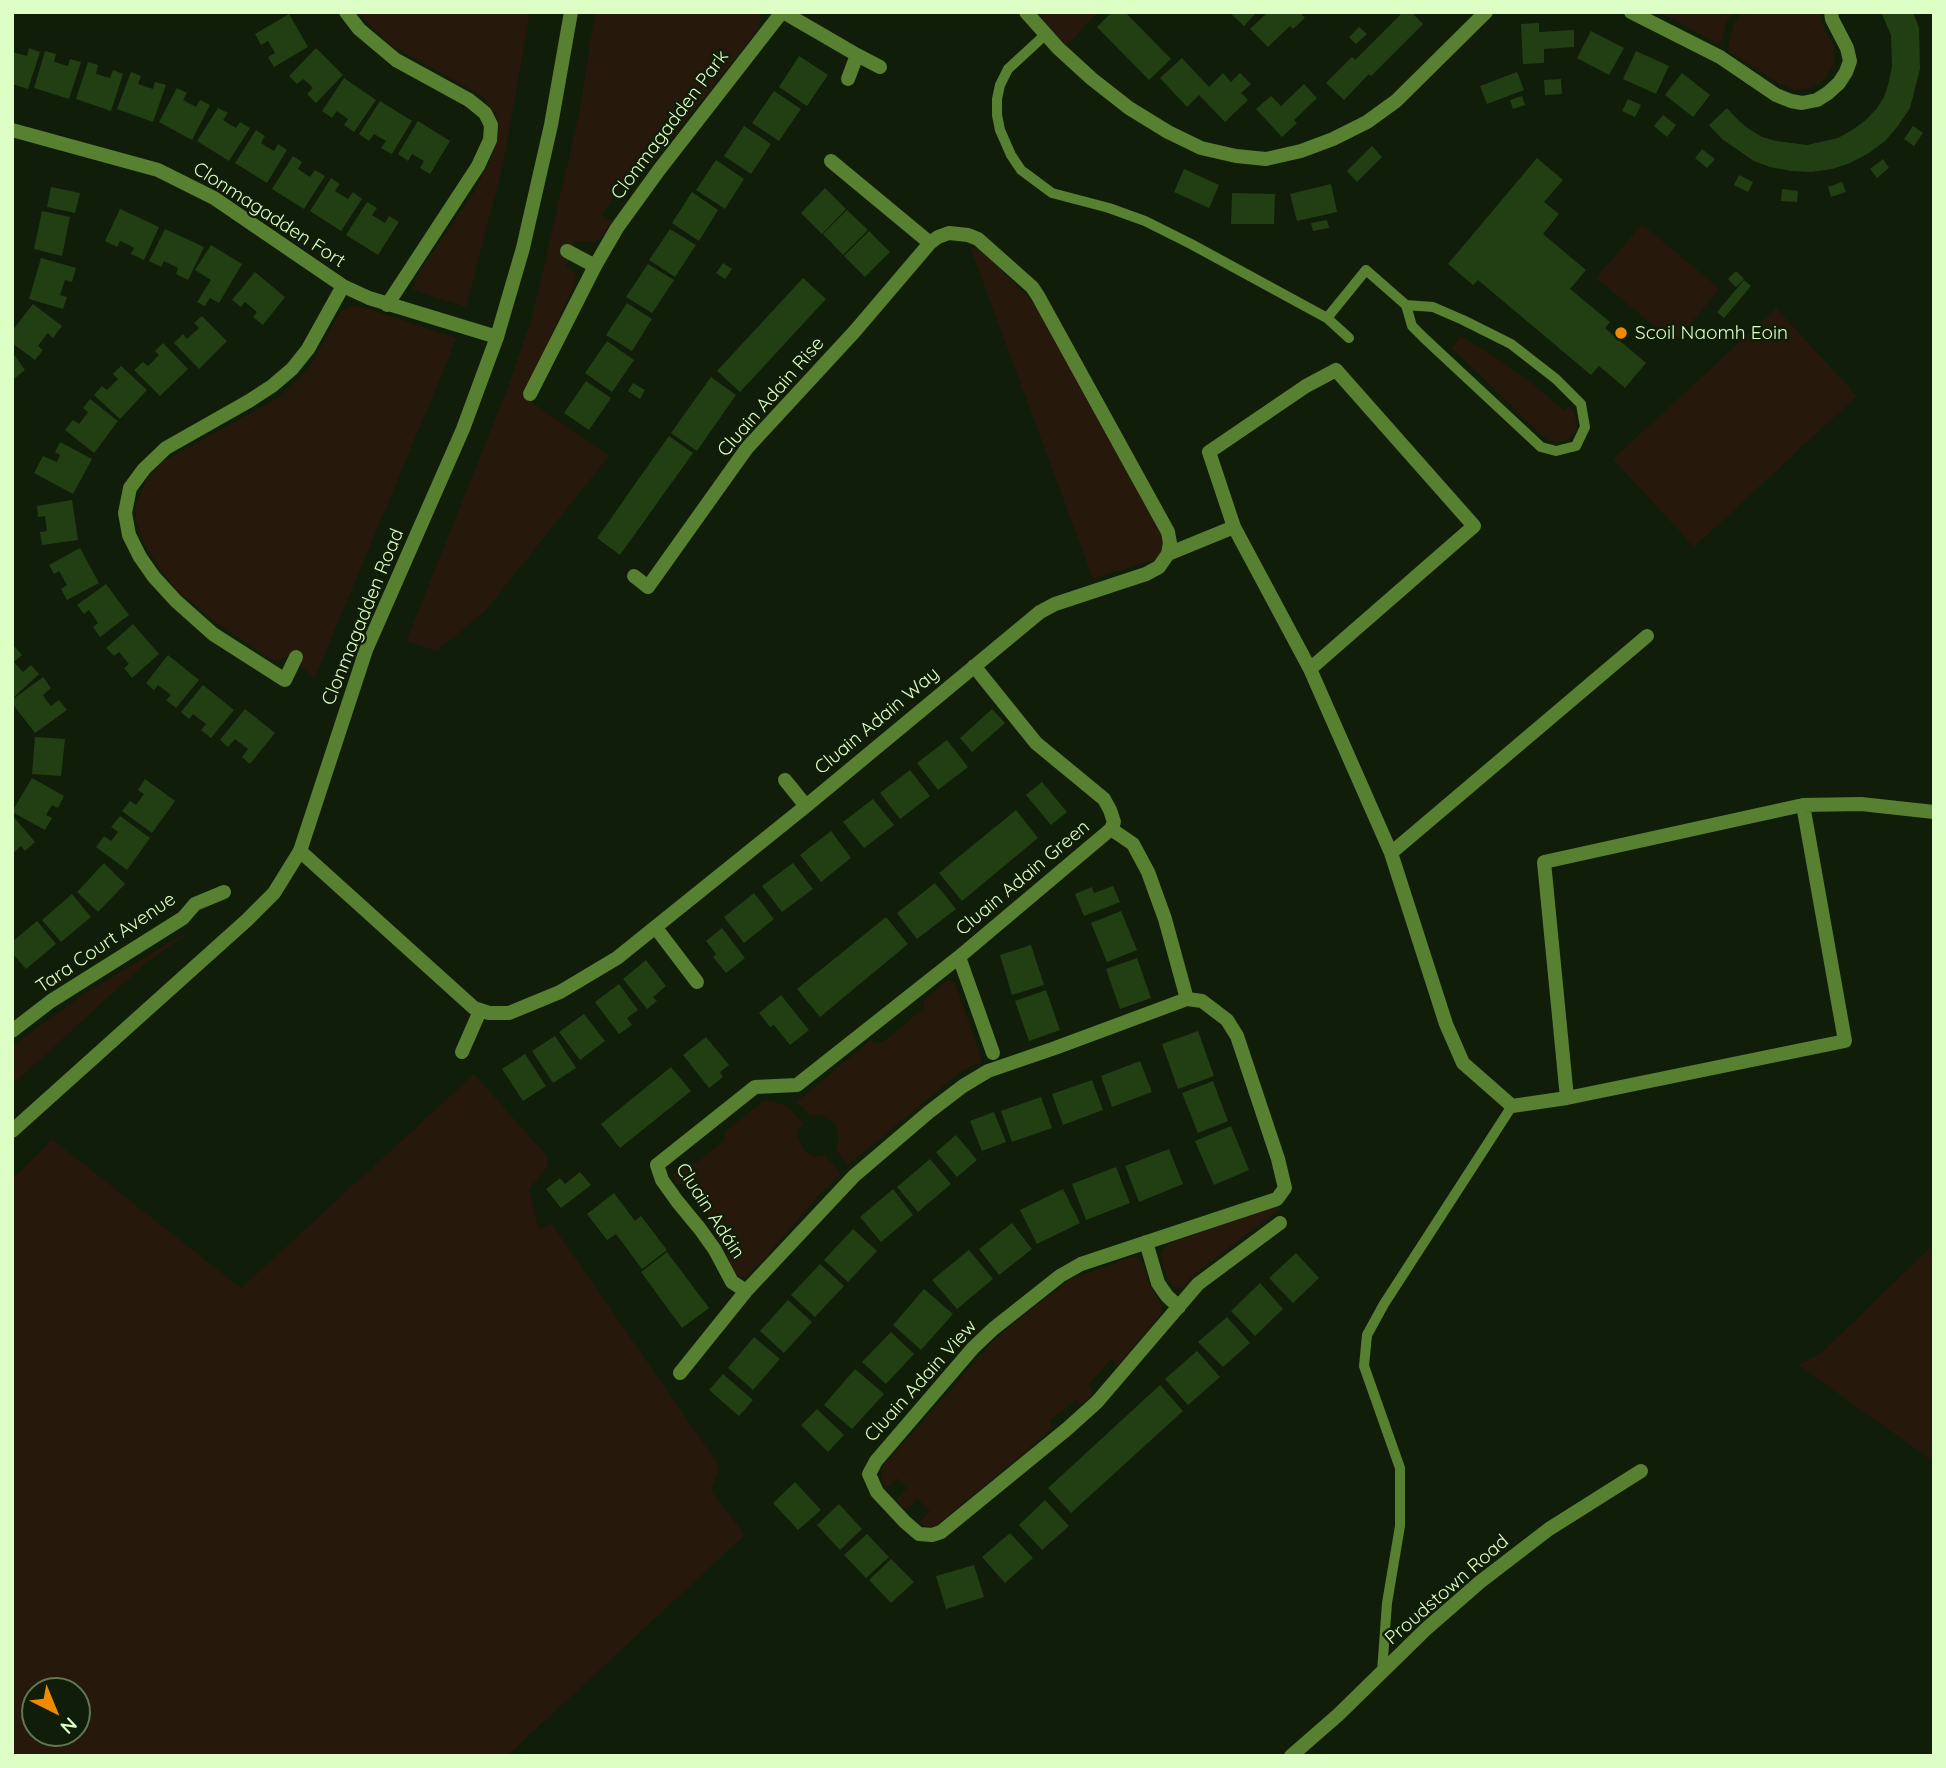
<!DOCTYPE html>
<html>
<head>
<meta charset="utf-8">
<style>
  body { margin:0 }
  #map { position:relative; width:1946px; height:1768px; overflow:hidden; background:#101d09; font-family:Quicksand,sans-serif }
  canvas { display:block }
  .frame { position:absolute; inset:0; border:14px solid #ddffc5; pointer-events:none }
  .north { position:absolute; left:21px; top:1677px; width:70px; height:70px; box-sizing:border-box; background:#101d09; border:2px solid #627754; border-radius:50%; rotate:137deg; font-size:19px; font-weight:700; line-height:28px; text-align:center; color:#ddffc5 }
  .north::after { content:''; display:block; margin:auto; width:24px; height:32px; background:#f08b00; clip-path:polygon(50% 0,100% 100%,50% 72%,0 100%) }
</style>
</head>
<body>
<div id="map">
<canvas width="1946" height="1768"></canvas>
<div class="frame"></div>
<div class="north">N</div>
</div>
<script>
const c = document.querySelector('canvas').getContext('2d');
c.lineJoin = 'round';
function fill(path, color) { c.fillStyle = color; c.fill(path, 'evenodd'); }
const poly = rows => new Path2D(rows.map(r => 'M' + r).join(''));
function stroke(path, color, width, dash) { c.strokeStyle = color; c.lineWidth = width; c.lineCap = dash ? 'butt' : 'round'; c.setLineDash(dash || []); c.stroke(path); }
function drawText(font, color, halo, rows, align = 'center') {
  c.font = font + ' Quicksand,sans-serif'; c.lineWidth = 5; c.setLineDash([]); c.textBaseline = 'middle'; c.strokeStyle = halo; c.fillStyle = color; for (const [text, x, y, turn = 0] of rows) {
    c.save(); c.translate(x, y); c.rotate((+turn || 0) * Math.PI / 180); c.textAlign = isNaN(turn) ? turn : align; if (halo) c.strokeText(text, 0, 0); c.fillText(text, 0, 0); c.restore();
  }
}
fill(poly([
  [357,12,530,12,503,165,466,307,413,290,415,278,474,192,496,147,498,119,484,97,392,46],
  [595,12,759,12,761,19,757,31,651,164,640,158,602,215,612,221,604,235,595,242,575,241,566,266,576,274,575,284,523,396,609,456,486,610,437,651,406,641,508,387,532,317,579,114],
  [1038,12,1098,12,1067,45,1050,29],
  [1657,12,1733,12,1727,21,1720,46,1678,22],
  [1742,12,1820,12,1824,28,1834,46,1834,64,1825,79,1811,88,1795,90,1778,83,1728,51,1729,41,1734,23],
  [1642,224,1720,289,1674,343,1596,278],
  [970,247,982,250,1041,311,1163,538,1165,547,1157,559,1093,579],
  [357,305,457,338,314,680,291,655,276,661,261,653,217,623,180,593,158,567,142,540,136,520,136,503,147,478,165,460,279,397,309,367,341,311],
  [1776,308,1857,396,1694,547,1613,459],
  [1460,336,1488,352,1529,381,1564,410,1569,406,1575,414,1577,430,1570,439,1559,442,1550,441,1540,434,1452,348],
  [196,927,144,965,12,1085,12,1046,85,993],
  [947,980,955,983,982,1060,980,1063,971,1066,959,1073,848,1165,836,1150,839,1138,836,1125,826,1117,820,1115,811,1116,796,1101,805,1095,868,1042,871,1040,875,1043,882,1042,894,1033,924,1008,923,1001],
  [474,1074,546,1155,548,1161,546,1168,529,1189,539,1230,551,1223,718,1464,719,1469,712,1487,712,1492,745,1535,507,1756,12,1756,12,1179,52,1139,241,1288],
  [35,1691,77,1691,77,1733,35,1733],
  [769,1101,788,1106,803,1123,798,1132,798,1138,803,1149,813,1156,825,1155,841,1174,821,1193,760,1263,747,1276,743,1277,738,1276,734,1272,725,1250,716,1237,719,1231,717,1227,683,1184,675,1184,673,1173,686,1161,695,1163,699,1161,724,1140,725,1132,733,1125,762,1102],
  [1278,1206,1280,1209,1191,1277,1184,1287,1178,1288,1172,1286,1166,1275,1160,1253,1170,1243],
  [1934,1244,1934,1462,1798,1365,1822,1352],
  [1134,1256,1142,1261,1148,1282,1162,1305,1162,1313,1118,1365,1111,1359,1088,1386,1094,1393,1082,1405,1077,1399,1049,1421,1053,1428,937,1525,927,1528,918,1523,930,1511,918,1499,906,1510,896,1500,907,1488,897,1478,886,1489,881,1478,883,1466,993,1341,1022,1316,1071,1279]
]), '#27180c');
fill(poly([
  [1112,12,1125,12,1171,59,1149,80,1097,27],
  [1229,12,1257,12,1244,26],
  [1268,12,1300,12,1305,18,1293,29,1290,26,1268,47,1250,29],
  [1403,12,1411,12,1423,24,1371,76,1369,74,1344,100,1326,83,1352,57,1355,60],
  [1881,12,1913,12,1919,28,1920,69,1910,108,1898,126,1885,141,1869,153,1850,163,1832,169,1811,172,1791,171,1770,167,1754,161,1722,139,1709,125,1727,108,1738,120,1749,129,1762,137,1776,141,1807,145,1838,138,1852,130,1866,120,1877,108,1884,97,1888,85,1892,67,1891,35],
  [289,14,308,47,274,67,268,57,275,53,268,41,261,45,255,34],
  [1539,23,1539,32,1574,30,1574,47,1544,49,1544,63,1523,64,1521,24],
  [1359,27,1367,34,1356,44,1349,37],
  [1591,31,1624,48,1609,75,1577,58],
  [29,48,40,52,28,89,12,84,12,52,27,56],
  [316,48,343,75,316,103,307,94,313,88,308,83,303,79,297,84,289,76],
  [45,51,56,54,54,62,68,66,70,59,81,62,69,99,34,88],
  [1636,51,1669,66,1656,94,1623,79],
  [799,56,828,75,807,106,779,87],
  [1182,58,1209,87,1223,73,1231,82,1240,73,1251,84,1241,93,1248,100,1225,122,1199,95,1187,107,1160,78],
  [88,62,98,65,96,74,110,78,113,70,123,74,111,111,76,99],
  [131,72,141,76,138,84,153,89,155,82,166,85,153,122,117,109],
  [1517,72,1524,90,1487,104,1480,86],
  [1682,73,1710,95,1693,117,1665,95],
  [344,78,376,100,354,132,344,125,348,119,337,111,332,118,322,111],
  [1561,79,1562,94,1545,95,1544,80],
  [1304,84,1317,98,1294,120,1297,123,1282,137,1256,109,1271,96,1281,106],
  [177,88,187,93,183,100,196,107,200,100,210,105,192,140,159,122],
  [774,91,801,109,779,141,752,123],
  [1522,96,1525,105,1513,109,1510,100],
  [1628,99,1641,105,1635,117,1622,111],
  [380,101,412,121,392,154,381,148,386,141,374,134,369,141,359,134],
  [218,108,228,113,223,120,229,124,236,128,240,122,250,128,229,161,197,141],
  [1663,115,1676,125,1667,137,1654,126],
  [418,121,450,141,430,174,420,168,424,161,412,154,408,161,398,154],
  [744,126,771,144,751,174,724,156],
  [1913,126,1923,133,1914,146,1904,139],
  [256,130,265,136,261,143,267,147,274,151,278,144,287,150,267,183,235,163],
  [1372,146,1382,157,1357,182,1347,171],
  [1702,149,1715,159,1707,168,1695,158],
  [293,156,302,162,298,169,310,177,315,170,325,176,304,209,272,189],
  [1537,158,1563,180,1544,202,1559,214,1543,234,1586,270,1570,289,1610,322,1605,328,1646,363,1625,388,1599,366,1591,375,1478,280,1473,285,1448,264],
  [1883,159,1889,168,1877,178,1870,169],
  [716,160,744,179,725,209,696,190],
  [1184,169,1219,185,1209,208,1174,192],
  [1739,175,1753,182,1748,192,1734,185],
  [331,178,340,184,335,191,348,199,353,192,362,199,341,231,310,211],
  [1842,182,1846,192,1831,197,1828,187],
  [1331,184,1337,212,1297,221,1290,194],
  [51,187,80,193,75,213,47,207],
  [825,188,846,209,822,234,801,213],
  [1782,189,1798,191,1797,202,1781,201],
  [692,192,718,210,699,241,672,223],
  [1232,193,1275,194,1274,224,1231,224],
  [367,202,377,208,372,215,385,223,389,216,399,222,378,255,346,235],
  [120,209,159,227,144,260,131,254,134,248,127,244,120,241,117,247,105,241],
  [847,210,868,230,843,255,823,234],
  [42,211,70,217,62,256,34,249],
  [1327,220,1329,228,1313,231,1311,223],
  [165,229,204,247,188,280,176,274,178,268,164,261,161,267,149,261],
  [670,229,696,245,675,277,649,260],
  [869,231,890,252,865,277,844,256],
  [211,245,242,264,219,303,210,298,205,306,197,302,211,280,195,270],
  [41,258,76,268,72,282,65,280,60,295,67,297,63,309,29,299],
  [723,263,732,269,725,279,716,273],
  [648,264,674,280,652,313,626,297],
  [1736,271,1744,279,1736,287,1728,279],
  [255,272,285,297,263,325,253,317,257,312,245,302,241,307,232,300],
  [803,278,826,299,740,392,717,371],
  [1744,280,1751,286,1724,318,1717,312],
  [627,303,652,319,632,351,606,335],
  [33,304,62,326,53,338,48,333,43,339,38,346,43,350,35,360,12,343,12,331],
  [202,316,227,341,199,369,174,343,183,334,187,339,199,328,194,323],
  [607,341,634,360,612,392,585,373],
  [163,343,188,369,160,396,134,370,143,362,148,366,159,355,155,351],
  [12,352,25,370,14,379,12,377],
  [121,366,147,390,120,419,94,395,102,386,107,390,118,379,113,374],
  [711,377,736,395,697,451,671,433],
  [586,381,611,398,589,430,564,413],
  [633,383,645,390,640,399,628,391],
  [90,399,118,421,94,453,65,430,73,420,79,424,83,419,88,412,83,408],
  [669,436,693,453,620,555,597,538],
  [60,442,92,459,73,494,34,473,43,456,57,462,60,455,55,452],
  [72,500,78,540,42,545,40,532,47,531,45,516,38,517,37,506],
  [80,548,99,583,67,600,61,589,67,585,59,571,54,574,49,565],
  [106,584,129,615,100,637,93,627,98,623,89,610,84,614,77,605],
  [133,624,159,654,132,678,124,668,129,664,119,652,114,656,106,648],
  [12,644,22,655,14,662,23,672,31,665,39,674,12,699],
  [168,655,199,680,176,708,166,700,171,695,158,685,154,690,146,683],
  [43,677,51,688,43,695,46,700,51,706,59,700,67,710,35,733,12,703,12,700],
  [203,685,234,710,211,738,201,730,206,724,193,714,189,719,181,712],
  [245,709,275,733,250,764,242,757,248,749,235,739,228,747,220,740],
  [992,709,1005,723,972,752,960,738],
  [35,737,65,739,61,776,32,774],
  [947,740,968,767,938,790,917,763],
  [910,770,930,796,900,819,880,793],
  [32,778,64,796,58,808,52,805,46,815,52,818,45,830,12,812],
  [145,779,175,801,152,833,122,811,130,801,136,805,144,794,138,790],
  [1042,782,1067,812,1051,825,1026,795],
  [873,799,894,825,864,848,843,822],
  [1016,810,1038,838,962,901,939,873],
  [12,815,35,842,25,851,21,846,12,854],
  [120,816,150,838,127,870,96,847,104,836,111,841,115,836,118,832,111,827],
  [831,831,851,858,821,882,800,855],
  [104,863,125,884,98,912,77,892],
  [793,863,813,889,782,912,762,886],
  [935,883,956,909,917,939,897,913],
  [1113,886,1120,902,1084,916,1075,894,1092,887,1094,893],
  [754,893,774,919,744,943,724,917],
  [72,894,91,917,61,942,42,920],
  [1121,911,1137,950,1107,962,1091,923],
  [886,917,908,944,820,1017,797,989],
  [37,921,56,944,26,969,12,953,12,942],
  [722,928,745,958,726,973,713,957,716,954,706,941],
  [1031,945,1044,985,1012,995,1000,955],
  [1137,958,1151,998,1120,1009,1106,969],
  [646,960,666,986,653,997,657,1001,647,1009,623,979],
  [619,984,638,1010,627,1018,632,1025,619,1034,595,1002],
  [1046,990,1060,1030,1029,1041,1015,1001],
  [781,995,809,1030,790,1045,774,1025,770,1027,759,1013],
  [584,1014,605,1041,580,1060,559,1032],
  [1198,1031,1214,1076,1178,1089,1162,1044],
  [555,1036,576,1068,553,1083,532,1051],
  [706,1037,729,1065,720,1072,723,1077,709,1088,683,1055],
  [525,1054,546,1086,523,1101,502,1069],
  [1140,1061,1152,1092,1112,1107,1101,1076],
  [671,1067,691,1091,620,1148,601,1124],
  [1092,1080,1103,1110,1063,1125,1052,1094],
  [1213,1081,1228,1121,1198,1133,1182,1093],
  [1041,1097,1052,1128,1012,1142,1001,1111],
  [994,1112,1006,1142,982,1151,970,1121],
  [1231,1126,1249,1170,1214,1185,1195,1141],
  [956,1135,977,1160,957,1177,936,1152],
  [1169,1149,1183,1184,1139,1202,1125,1166],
  [930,1159,951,1184,918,1212,897,1187],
  [1116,1167,1130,1203,1086,1220,1072,1184],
  [580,1172,591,1185,561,1208,546,1189,560,1178,565,1184],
  [893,1189,913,1215,881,1242,860,1217],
  [1063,1189,1080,1223,1037,1244,1020,1210],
  [614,1193,635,1221,641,1216,667,1250,642,1269,616,1234,607,1240,587,1214],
  [1012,1223,1032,1249,999,1275,979,1249],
  [853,1229,877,1251,848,1282,824,1260],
  [969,1250,993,1279,957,1309,932,1280],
  [667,1252,709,1308,682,1328,641,1272],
  [1296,1253,1319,1278,1293,1303,1269,1278],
  [820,1264,844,1286,815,1317,791,1295],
  [1260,1283,1283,1309,1255,1336,1231,1311],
  [924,1289,953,1314,921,1350,893,1325],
  [788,1300,812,1322,784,1353,760,1331],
  [1227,1317,1250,1343,1223,1367,1198,1342],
  [891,1332,914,1354,886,1384,862,1362],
  [754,1337,780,1359,753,1390,728,1368],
  [1197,1351,1220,1377,1188,1405,1165,1379],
  [855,1369,884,1394,852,1429,824,1405],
  [723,1374,753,1400,739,1416,709,1390],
  [1160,1385,1183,1411,1071,1513,1048,1488],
  [817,1409,844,1435,828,1452,801,1425],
  [795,1482,821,1510,798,1530,773,1503],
  [1045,1500,1069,1526,1042,1550,1019,1525],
  [839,1504,862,1529,840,1550,817,1525],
  [1010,1533,1033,1558,1005,1583,982,1557],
  [867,1534,889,1557,866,1578,844,1555],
  [891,1559,914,1582,891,1603,869,1580],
  [974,1565,984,1597,946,1609,936,1576]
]), '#223f14');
stroke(poly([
  [1046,34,1008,69,1000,85,997,99,997,115,1000,130,1011,155,1021,170,1052,193,1109,208,1145,221,1191,244,1327,318,1349,338],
  [1327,318,1366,270,1406,305,1433,307,1463,320,1511,344,1556,379,1581,404,1585,427,1576,446,1556,451,1541,447,1424,338,1412,326,1406,305],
  [1382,1672,1387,1603,1400,1526,1400,1468,1364,1366,1367,1335,1384,1304,1512,1106]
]), '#578030', 10);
stroke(poly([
  [346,12,359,29,396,60,469,100,485,113,491,125,490,140,478,166,387,305],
  [783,12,857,55,880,67],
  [1026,12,1058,48,1092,79,1129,108,1168,132,1201,148,1236,156,1266,159,1301,151,1333,139,1367,122,1396,101,1486,12],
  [1631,12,1720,57,1776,95,1791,101,1802,103,1817,100,1828,93,1839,83,1846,72,1850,61,1847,48,1832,19,1831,12],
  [848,79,857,55],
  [12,130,158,170,214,198,343,286,369,298,497,337],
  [831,161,930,243],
  [567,251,595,266],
  [530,394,595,266,617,228,659,170,782,12],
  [1168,554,1234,527,1209,452,1306,386,1336,370,1474,526,1310,669,1234,527],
  [296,657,285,680,213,634,176,601,154,577,140,557,129,535,125,513,130,488,144,469,166,448,249,401,272,386,292,369,308,349,343,286],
  [974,666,1036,743,1104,799,1110,810,1114,822,1111,829,1133,844,1148,872,1165,919,1187,999,1202,1001,1227,1020,1237,1036,1278,1159,1285,1188,1277,1199,1081,1264,1060,1276,993,1329,973,1348,876,1461,869,1474,877,1492,905,1522,919,1534,932,1535,941,1532,1067,1429,1097,1402,1198,1284,1280,1223],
  [1310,669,1391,853,1647,636],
  [785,780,806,806],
  [1803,805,1861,804,1934,812],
  [300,851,474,1008,489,1013,509,1013,560,992,617,958,806,806,1040,612,1055,604,1146,574,1159,567,1168,554,1170,543,1168,532,1038,296,1032,287,978,239,968,235,949,233,938,237,930,243,855,331,747,448,648,587,634,576],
  [1391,853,1446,1024,1463,1063,1512,1106,1567,1098,1845,1041,1803,805,1544,862,1567,1098],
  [656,928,697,982],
  [959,957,1111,829],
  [12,1031,51,1001,183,918,195,904,224,892],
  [462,1052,480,1011],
  [993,1053,959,957,797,1085,755,1087,657,1165,662,1180,677,1201,700,1229,715,1250,732,1282,746,1291,854,1176,929,1112,963,1086,988,1071,1055,1048,1187,999],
  [1146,1242,1158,1283,1167,1296,1179,1307],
  [680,1373,746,1291],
  [1291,1756,1338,1715,1426,1629,1480,1582,1549,1529,1641,1471]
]), '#578030', 14);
stroke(poly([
  [12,1131,247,920,274,893,300,851,366,650,463,429,497,337,523,248,551,125,571,12]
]), '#578030', 14);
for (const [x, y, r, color] of [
  [1621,333,7,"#f08b00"]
]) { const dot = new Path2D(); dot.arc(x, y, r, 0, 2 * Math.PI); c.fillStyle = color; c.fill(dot); stroke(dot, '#101d09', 2.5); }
drawText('19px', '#ddffc5', '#101d09', [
  ["Clonmagadden Park",670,125,-53],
  ["Clonmagadden Fort",269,215,33],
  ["Cluain Adain Rise",771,397,-49],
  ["Clonmagadden Road",363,617,-68],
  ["Cluain Adain Way",877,721,-40],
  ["Cluain Adain Green",1023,878,-40],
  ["Tara Court Avenue",106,943,-34],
  ["Cluain Adáin",710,1211,57],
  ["Cluain Adain View",921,1381,-48],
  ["Proudstown Road",1447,1590,-41]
]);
drawText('19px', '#ddffc5', '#101d09', [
  ["Scoil Naomh Eoin",1635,333]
], 'left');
</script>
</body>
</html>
